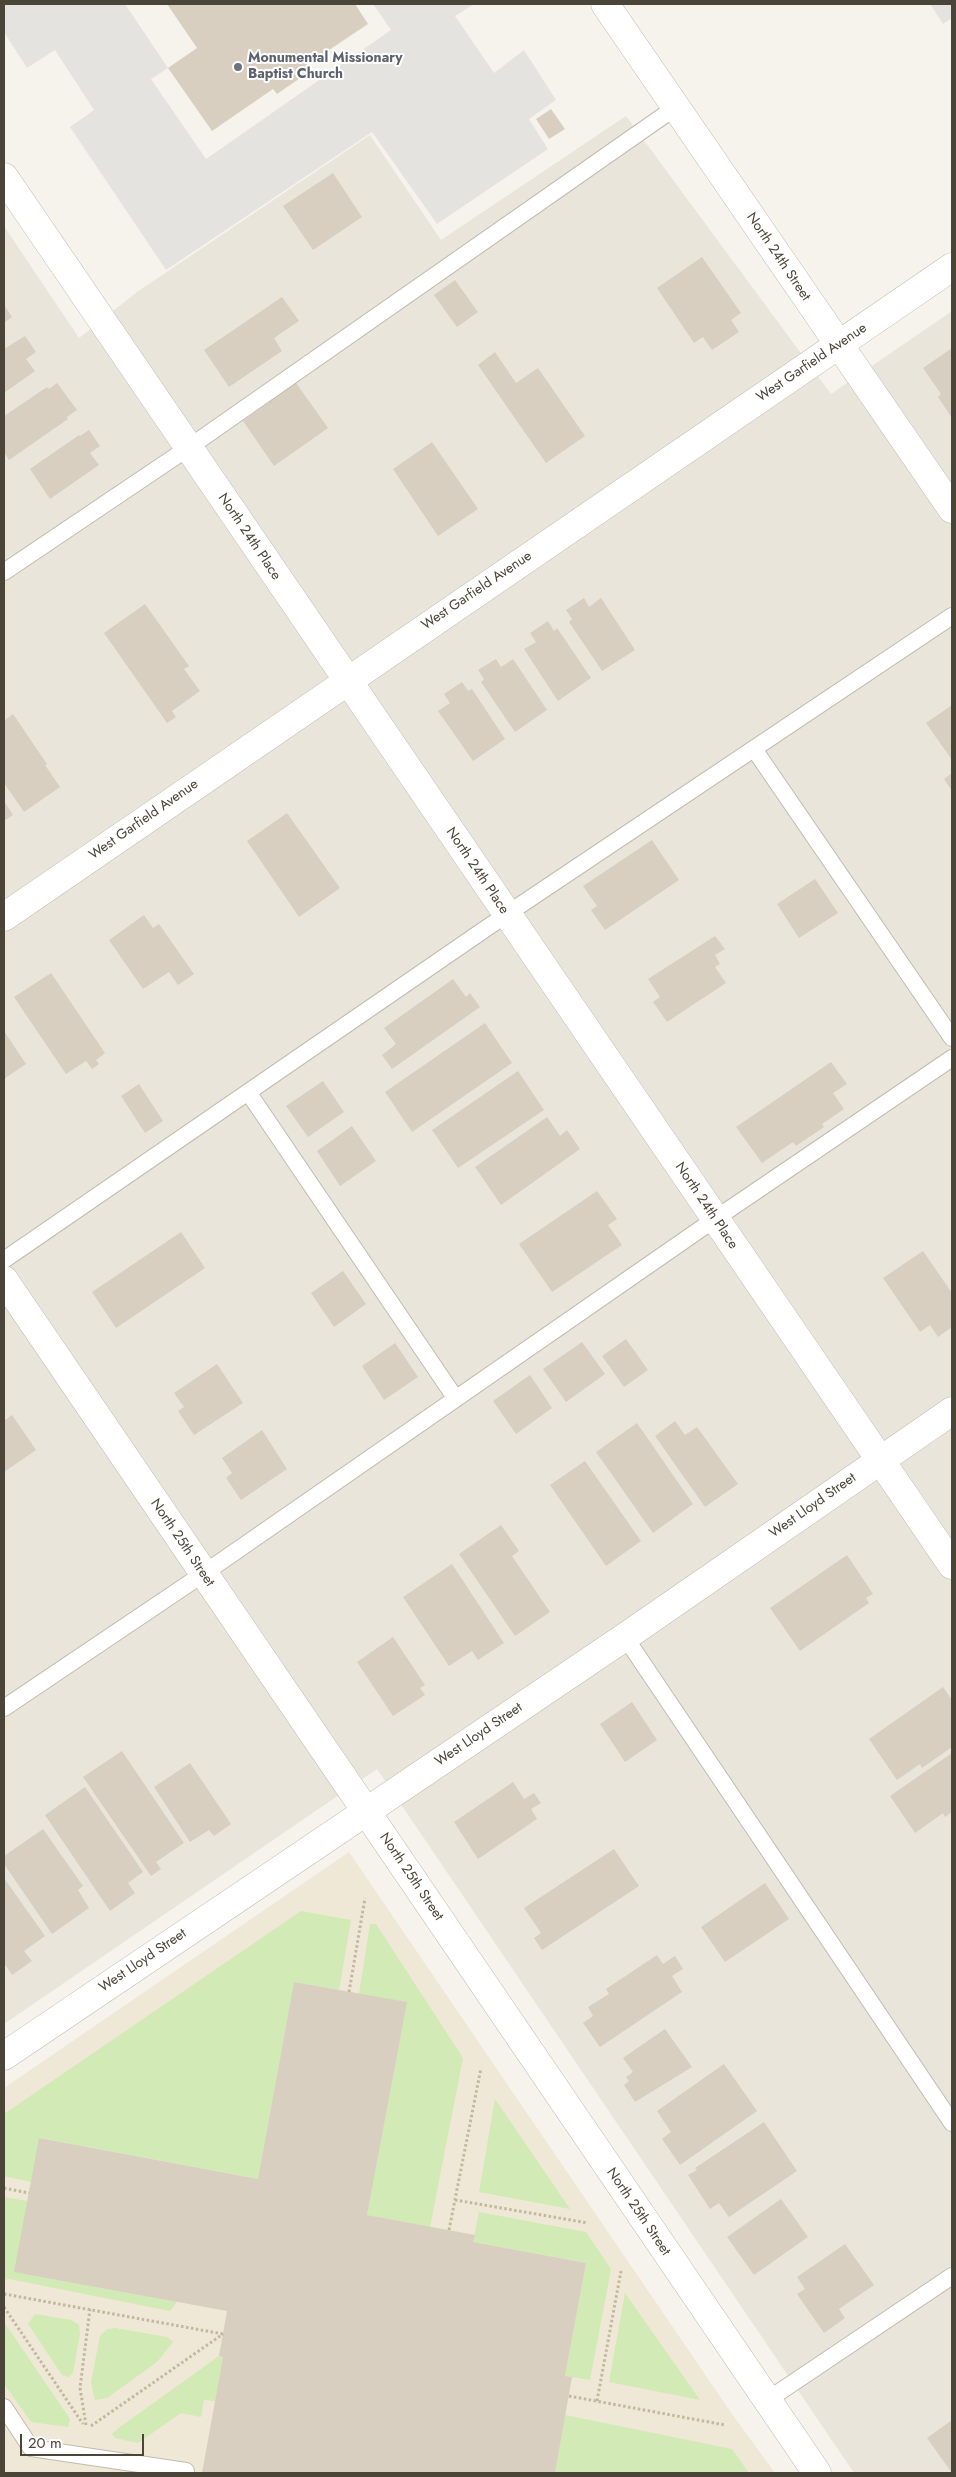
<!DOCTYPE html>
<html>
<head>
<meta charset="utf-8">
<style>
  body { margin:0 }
  #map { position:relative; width:956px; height:2477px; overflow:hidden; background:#f6f3ec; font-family:Jost,sans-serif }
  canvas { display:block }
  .frame { position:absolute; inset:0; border:5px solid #4b4439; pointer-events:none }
  .scale { position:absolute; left:20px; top:2434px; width:124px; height:22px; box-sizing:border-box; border:2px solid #4b4439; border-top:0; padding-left:6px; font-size:15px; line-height:18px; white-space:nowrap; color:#4b4439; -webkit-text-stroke:4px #fff; paint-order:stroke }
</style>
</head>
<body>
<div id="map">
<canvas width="956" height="2477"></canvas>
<div class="frame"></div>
<div class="scale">20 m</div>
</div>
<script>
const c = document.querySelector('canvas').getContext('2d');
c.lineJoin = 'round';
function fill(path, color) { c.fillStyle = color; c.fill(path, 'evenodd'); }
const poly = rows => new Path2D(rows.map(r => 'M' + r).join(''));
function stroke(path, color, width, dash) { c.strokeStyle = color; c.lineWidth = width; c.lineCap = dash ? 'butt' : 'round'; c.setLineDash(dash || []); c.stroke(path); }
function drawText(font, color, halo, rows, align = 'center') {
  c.font = font + ' Jost,sans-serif'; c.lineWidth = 4; c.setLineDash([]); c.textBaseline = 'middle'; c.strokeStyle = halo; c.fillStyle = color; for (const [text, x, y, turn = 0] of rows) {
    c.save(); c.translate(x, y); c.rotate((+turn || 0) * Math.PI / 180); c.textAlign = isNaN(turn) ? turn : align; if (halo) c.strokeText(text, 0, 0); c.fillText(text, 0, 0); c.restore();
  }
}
fill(poly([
  [626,116,831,394,952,311,952,2473,854,2473,377,1769,4,2024,4,226,79,338,137,292,370,135,441,240]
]), '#eae5da');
fill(poly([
  [349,1852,732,2414,775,2473,4,2473,4,2088]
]), '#efe8d6');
fill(poly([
  [301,1911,351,1920,339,1990,294,1982,258,2179,40,2138,31,2182,4,2176,4,2114],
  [370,1924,376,1924,463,2058,430,2227,367,2215,406,2003,359,1994],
  [495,2099,570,2209,479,2192],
  [4,2197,28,2201,177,2302,170,2311,9,2279,4,2280],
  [479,2212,586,2232,611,2269,590,2380,565,2376,586,2263,473,2242],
  [625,2293,700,2400,609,2382],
  [35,2314,71,2320,79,2325,80,2334,73,2373,69,2377,62,2375,28,2324],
  [4,2322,70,2419,68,2427,31,2422,4,2384],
  [115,2328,167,2337,173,2342,157,2362,107,2398,95,2400,91,2382,100,2336,107,2329],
  [219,2356,223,2357,215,2401,204,2400,201,2417,181,2413,138,2443,115,2438,112,2434,120,2427],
  [565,2415,732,2449,749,2473,555,2473]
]), '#d2eab5');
fill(poly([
  [4,4,125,4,168,68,151,79,206,159,391,30,373,4,474,4,455,16,494,73,524,50,556,100,529,119,548,149,437,224,372,132,166,270,70,127,94,110,55,50,27,68,4,32],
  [930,4,952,4,952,18,943,24]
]), '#e5e3e0');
fill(poly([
  [167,4,355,4,368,24,305,66,309,72,277,94,273,89,212,131,168,68,197,48],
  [551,109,565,129,549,139,536,119],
  [333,173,362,217,313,250,283,206],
  [702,257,741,313,731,320,739,332,712,350,703,337,694,343,657,288],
  [455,280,478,312,457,327,434,295],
  [282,297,299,321,274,338,282,351,229,387,204,350],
  [4,305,12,317,4,323],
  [25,336,36,352,26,359,35,371,4,393,4,349],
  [952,348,952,418,938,397,941,394,923,368],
  [495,352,516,383,538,368,585,436,546,463,478,365],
  [57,383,77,410,67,417,68,419,9,460,4,452,4,416,47,387,49,389],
  [296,383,328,428,274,466,243,421],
  [89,430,100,446,90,453,99,465,50,499,30,469,79,435,80,436],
  [432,442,478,509,438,536,393,469],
  [584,598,589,607,601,598,635,650,602,671,569,622,572,619,566,610],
  [145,604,189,666,184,669,200,691,172,711,176,717,167,723,104,633],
  [548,621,554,631,557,628,591,678,558,701,524,649,536,642,530,633],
  [496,659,501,667,513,659,547,710,515,732,481,682,484,679,478,670],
  [462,682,468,691,472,689,505,739,473,761,438,711,450,703,444,694],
  [952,705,952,760,926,723],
  [13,714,47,764,45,765,60,787,24,812,4,783,4,721],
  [952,773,952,791,944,779],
  [4,801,13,815,4,821],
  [287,813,340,888,299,917,247,841],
  [652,840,679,880,605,930,591,910,597,906,583,886],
  [815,879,838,913,799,938,777,904],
  [144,915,153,928,159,924,194,974,178,985,169,972,143,989,109,940],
  [715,936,725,949,715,955,720,964,715,967,726,983,667,1022,653,1002,660,997,648,979],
  [51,973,105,1053,96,1060,99,1064,92,1069,86,1061,66,1074,14,997],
  [453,979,466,997,470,993,480,1007,392,1069,382,1055,396,1044,384,1028],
  [485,1023,512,1063,412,1132,385,1092],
  [4,1031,26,1064,4,1079],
  [831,1062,847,1084,833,1093,844,1109,822,1124,824,1127,796,1146,793,1142,762,1163,736,1127],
  [518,1071,544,1110,458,1168,432,1130],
  [323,1081,344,1112,308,1137,286,1106],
  [139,1084,163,1121,145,1133,121,1096],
  [547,1117,560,1136,567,1130,580,1149,501,1205,475,1167],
  [352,1126,376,1161,340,1186,317,1151],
  [597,1191,617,1219,608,1225,622,1245,552,1292,519,1244],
  [181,1232,205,1268,116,1328,92,1292],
  [923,1251,952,1293,952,1327,938,1337,930,1325,920,1332,883,1278],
  [343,1271,366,1304,334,1327,311,1293],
  [626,1339,648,1370,624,1387,602,1356],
  [582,1342,605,1374,566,1402,543,1369],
  [395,1343,418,1377,384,1400,362,1366],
  [217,1364,243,1403,194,1435,178,1411,184,1407,174,1393],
  [530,1375,552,1408,516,1434,493,1401],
  [12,1415,36,1450,4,1472,4,1421],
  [675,1421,685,1435,697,1427,738,1484,705,1507,655,1436],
  [637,1423,693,1504,653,1533,596,1452],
  [262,1430,287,1469,241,1500,226,1478,232,1473,222,1458],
  [585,1461,641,1541,606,1566,550,1485],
  [501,1525,519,1551,512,1556,550,1612,515,1636,459,1554],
  [847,1555,873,1594,866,1598,869,1603,800,1651,770,1608],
  [452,1564,504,1643,478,1660,472,1651,449,1666,403,1597],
  [393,1637,425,1685,420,1688,425,1695,393,1716,357,1662],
  [943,1687,952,1700,952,1747,922,1768,920,1764,897,1780,869,1739],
  [632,1702,657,1740,625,1762,600,1724],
  [122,1751,184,1843,156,1862,161,1869,151,1876,83,1777],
  [952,1753,952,1812,945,1817,943,1813,915,1833,890,1796],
  [190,1763,231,1824,214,1836,209,1830,190,1842,154,1787],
  [513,1782,524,1799,534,1793,541,1803,531,1809,537,1819,478,1859,454,1822],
  [85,1787,143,1872,128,1883,135,1893,110,1911,45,1815],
  [43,1829,83,1886,78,1890,89,1908,52,1934,4,1864,4,1856],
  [614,1849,639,1886,542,1950,534,1938,541,1933,524,1908],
  [4,1878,45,1936,24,1951,32,1961,12,1975,4,1963],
  [765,1883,789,1919,725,1962,701,1927],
  [657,1955,663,1964,675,1956,683,1969,672,1976,682,1992,600,2047,583,2023,593,2016,588,2007,609,1994,606,1989],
  [294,1982,407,2002,367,2215,475,2235,473,2242,586,2263,565,2376,572,2377,555,2473,202,2473,223,2357,219,2356,227,2311,14,2272,39,2138,258,2179],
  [665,2029,692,2067,635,2102,624,2085,629,2081,626,2077,633,2072,623,2058],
  [724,2064,757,2111,680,2165,662,2139,671,2132,657,2111],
  [764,2122,797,2171,729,2217,719,2203,710,2209,688,2175,697,2170,695,2168],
  [781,2199,808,2237,754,2275,727,2237],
  [845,2244,874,2285,839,2309,845,2318,824,2333,797,2294,805,2289,797,2277],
  [952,2420,952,2473,927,2438]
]), '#d8cfc1');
const lane = poly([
  [4,572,188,448,676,107],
  [754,749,952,1038],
  [248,1092,456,1399],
  [4,1260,507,914,952,616],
  [625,1637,952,2123],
  [4,1708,203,1574,715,1219,952,1058],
  [766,2401,952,2276],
  [4,2407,31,2448,186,2471]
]);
const street = poly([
  [605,4,952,509],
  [4,177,952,1565],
  [4,917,952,267],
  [4,1280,817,2473],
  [4,2056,625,1637,952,1411]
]);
stroke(lane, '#c2bbae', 18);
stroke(street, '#c2bbae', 29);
stroke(poly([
  [349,1992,365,1898],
  [4,2188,29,2193],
  [455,2200,588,2223],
  [449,2230,481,2068],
  [4,2294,223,2334],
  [4,2307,83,2424],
  [569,2396,725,2425],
  [597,2401,621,2271],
  [86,2425,80,2388,90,2309],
  [91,2426,223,2334]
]), '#c4b79f', 3, [2.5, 2.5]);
stroke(lane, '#fff', 16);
stroke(street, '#fff', 28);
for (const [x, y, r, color] of [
  [238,67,5,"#6b7280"]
]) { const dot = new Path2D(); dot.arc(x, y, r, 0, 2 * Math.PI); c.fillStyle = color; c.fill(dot); stroke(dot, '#fff', 2); }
drawText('bold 14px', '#5b616d', '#fff', [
  ["Monumental Missionary",248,59],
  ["Baptist Church",248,75]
], 'left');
drawText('14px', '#4b4439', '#fff', [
  ["North 24th Street",778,257,56],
  ["West Garfield Avenue",812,363,-34],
  ["North 24th Place",249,537,56],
  ["West Garfield Avenue",477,591,-34],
  ["West Garfield Avenue",144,820,-35],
  ["North 24th Place",477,871,56],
  ["North 24th Place",706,1206,56],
  ["West Lloyd Street",813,1506,-35],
  ["North 25th Street",182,1543,56],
  ["West Lloyd Street",479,1735,-34],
  ["North 25th Street",411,1877,56],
  ["West Lloyd Street",143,1961,-34],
  ["North 25th Street",638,2212,56]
]);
</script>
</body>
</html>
